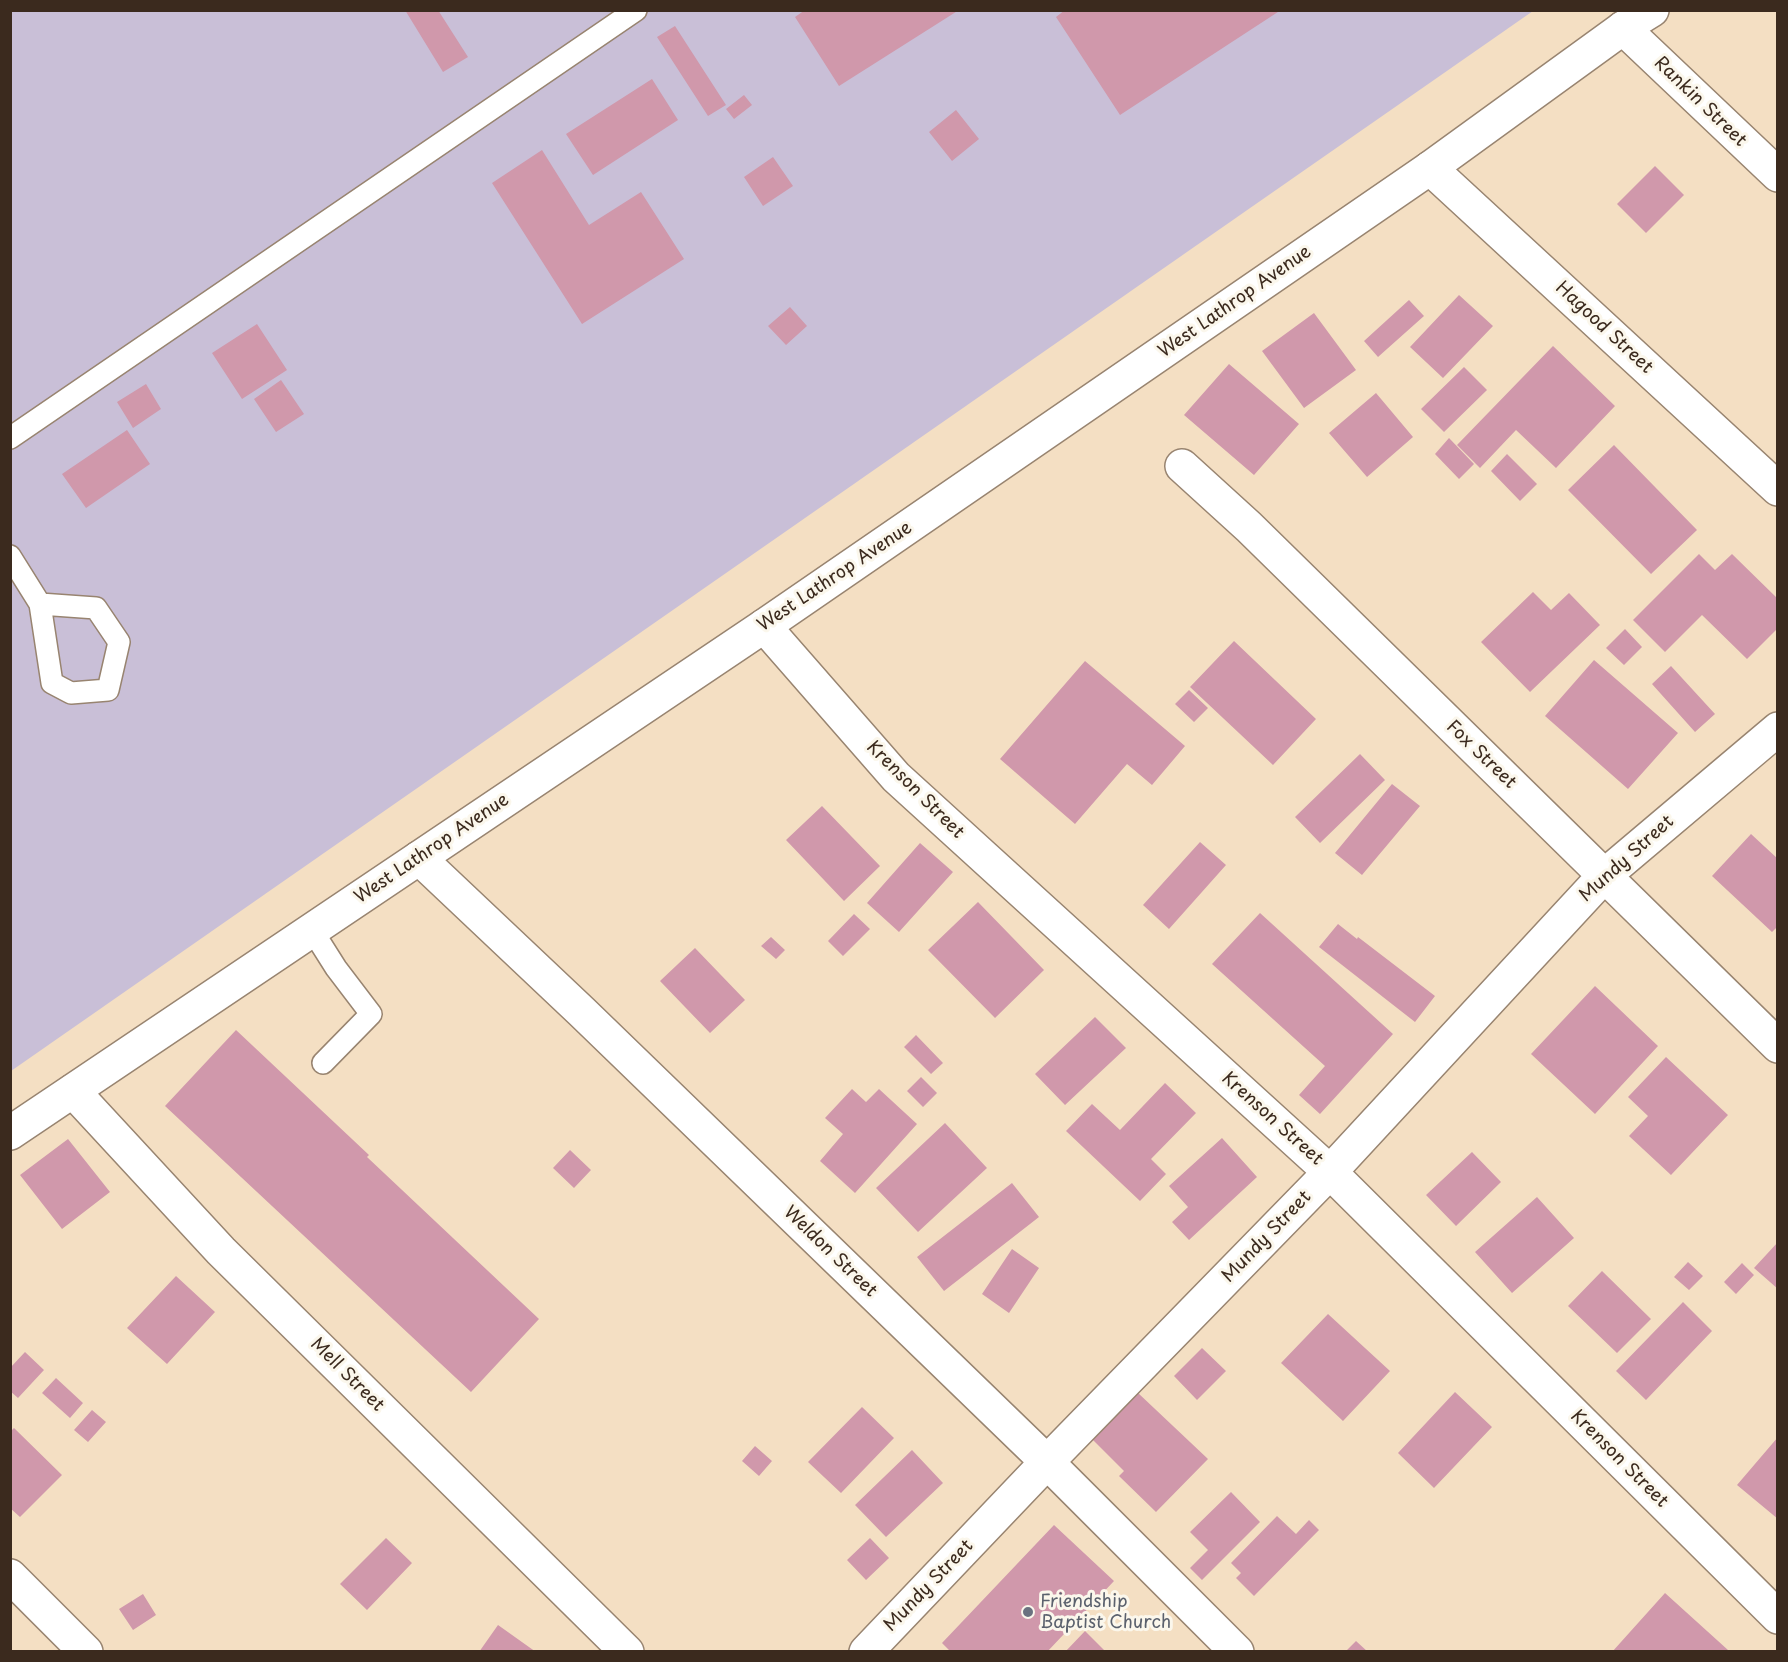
<!DOCTYPE html>
<html>
<head>
<meta charset="utf-8">
<style>
  body { margin:0 }
  #map { position:relative; width:1788px; height:1662px; overflow:hidden; background:#f4dfc3; font-family:"Playpen Sans",sans-serif }
  canvas { display:block }
  .frame { position:absolute; inset:0; border:12px solid #3b2a1e; pointer-events:none }
</style>
</head>
<body>
<div id="map">
<canvas width="1788" height="1662"></canvas>
<div class="frame"></div>
</div>
<script>
const c = document.querySelector('canvas').getContext('2d');
c.lineJoin = 'round';
function fill(path, color) { c.fillStyle = color; c.fill(path, 'evenodd'); }
const poly = rows => new Path2D(rows.map(r => 'M' + r).join(''));
function stroke(path, color, width, dash) { c.strokeStyle = color; c.lineWidth = width; c.lineCap = dash ? 'butt' : 'round'; c.setLineDash(dash || []); c.stroke(path); }
function drawText(font, color, halo, rows, align = 'center') {
  c.font = font + ' "Playpen Sans",sans-serif'; c.lineWidth = 6; c.setLineDash([]); c.textBaseline = 'middle'; c.strokeStyle = halo; c.fillStyle = color; for (const [text, x, y, turn = 0] of rows) {
    c.save(); c.translate(x, y); c.rotate((+turn || 0) * Math.PI / 180); c.textAlign = isNaN(turn) ? turn : align; if (halo) c.strokeText(text, 0, 0); c.fillText(text, 0, 0); c.restore();
  }
}
fill(poly([
  [11,11,1533,11,11,1071]
]), '#c9bfd7');
fill(poly([
  [405,10,438,10,468,57,443,72],
  [805,10,959,10,839,86,795,17],
  [1065,10,1281,10,1120,115,1056,17],
  [675,26,726,105,708,116,657,37],
  [652,79,678,120,593,175,566,134],
  [744,95,752,105,734,119,726,109],
  [956,110,979,139,952,161,929,132],
  [542,150,589,225,641,192,684,259,582,324,492,183],
  [773,157,793,186,763,206,744,177],
  [1655,166,1684,195,1646,233,1617,204],
  [1459,295,1493,326,1443,378,1410,347],
  [1409,300,1424,316,1378,357,1364,341],
  [790,307,807,326,786,345,768,326],
  [1314,313,1356,370,1304,408,1262,351],
  [257,324,287,370,242,399,212,353],
  [1553,346,1615,406,1556,468,1516,430,1480,468,1457,445],
  [1229,364,1299,424,1254,475,1184,415],
  [1464,367,1487,390,1444,432,1421,409],
  [281,380,304,414,276,432,254,399],
  [146,384,161,409,133,428,117,402],
  [1376,393,1413,437,1367,477,1329,433],
  [127,430,150,464,86,508,62,474],
  [1449,438,1474,464,1459,479,1435,454],
  [1614,445,1697,530,1651,574,1568,490],
  [1507,454,1537,484,1520,501,1491,471],
  [1699,554,1715,570,1732,554,1778,599,1778,628,1747,659,1702,615,1665,652,1633,620],
  [1533,592,1551,610,1569,593,1600,625,1530,692,1481,642],
  [1625,629,1642,647,1624,665,1606,648],
  [1234,641,1316,719,1273,765,1190,687],
  [1594,660,1678,733,1628,789,1545,716],
  [1085,661,1185,746,1152,785,1127,764,1075,824,1000,759],
  [1671,666,1715,714,1695,732,1652,684],
  [1189,690,1208,708,1194,722,1175,704],
  [1360,754,1385,780,1320,843,1295,817],
  [1392,784,1420,806,1362,875,1335,853],
  [822,806,880,866,844,901,786,840],
  [1751,834,1778,859,1778,926,1772,932,1712,876],
  [1200,842,1226,865,1169,929,1143,905],
  [920,843,953,872,899,932,867,903],
  [978,902,1044,970,995,1018,928,950],
  [1260,913,1393,1034,1320,1114,1299,1095,1325,1066,1212,964],
  [854,914,870,929,843,956,828,941],
  [1338,924,1357,939,1358,937,1435,996,1415,1022,1319,947],
  [771,937,785,950,776,959,761,946],
  [695,948,745,1000,710,1033,660,981],
  [1595,986,1658,1046,1595,1114,1531,1054],
  [1095,1017,1126,1048,1065,1105,1035,1074],
  [236,1030,369,1155,367,1157,539,1319,471,1392,165,1106],
  [916,1035,943,1063,931,1074,904,1047],
  [1666,1057,1728,1115,1671,1175,1629,1136,1648,1116,1628,1097],
  [921,1077,937,1093,923,1107,907,1091],
  [1165,1083,1196,1113,1151,1159,1166,1174,1140,1201,1066,1131,1092,1104,1120,1130],
  [852,1089,866,1102,879,1089,917,1124,855,1193,820,1161,843,1134,825,1118],
  [945,1123,987,1168,918,1232,876,1188],
  [1222,1138,1257,1177,1189,1240,1172,1222,1188,1207,1169,1186],
  [68,1139,110,1192,62,1229,20,1175],
  [570,1150,591,1170,574,1188,553,1168],
  [1472,1152,1501,1182,1456,1226,1426,1195],
  [1012,1183,1039,1217,944,1291,917,1257],
  [1537,1197,1574,1238,1512,1293,1475,1252],
  [1778,1242,1778,1289,1754,1268],
  [1012,1249,1039,1268,1009,1313,982,1294],
  [1688,1262,1703,1276,1689,1290,1674,1277],
  [1742,1263,1754,1275,1736,1294,1724,1282],
  [1602,1271,1651,1319,1617,1353,1568,1306],
  [176,1276,215,1312,167,1364,127,1328],
  [1683,1302,1712,1331,1646,1400,1616,1371],
  [1328,1314,1390,1371,1343,1421,1281,1363],
  [1202,1348,1226,1371,1197,1400,1174,1376],
  [25,1352,44,1370,18,1398,10,1391,10,1368],
  [56,1378,83,1403,70,1418,42,1393],
  [1137,1392,1208,1459,1156,1512,1119,1476,1124,1471,1092,1439],
  [1455,1392,1492,1427,1434,1488,1398,1453],
  [862,1407,894,1438,841,1493,808,1462],
  [92,1410,106,1422,88,1442,74,1430],
  [14,1428,62,1475,20,1517,10,1508,10,1432],
  [1778,1437,1778,1519,1737,1485],
  [755,1446,772,1461,759,1476,742,1461],
  [912,1450,943,1483,886,1537,855,1505],
  [1231,1492,1260,1522,1202,1580,1190,1568,1208,1550,1190,1532],
  [1277,1516,1296,1534,1309,1520,1319,1530,1254,1596,1236,1578,1241,1573,1231,1563],
  [1054,1525,1114,1581,1047,1652,951,1652,942,1643],
  [386,1538,412,1563,367,1610,340,1584],
  [870,1538,889,1558,866,1580,847,1560],
  [1665,1593,1728,1650,1726,1652,1612,1652],
  [143,1594,156,1615,133,1630,119,1609],
  [498,1625,536,1652,479,1652],
  [1085,1631,1106,1652,1065,1652],
  [1356,1641,1368,1652,1345,1652]
]), '#d098ab');
const lane = poly([
  [10,438,636,10],
  [10,556,40,604,52,683,71,693,108,690,119,642,96,608,40,604],
  [312,930,336,968,371,1014,323,1063]
]);
const street = poly([
  [1623,28,1778,175],
  [1430,168,1778,489],
  [1182,466,1249,527,1778,1046],
  [764,626,896,777,1330,1172,1778,1617],
  [419,858,582,1012,1047,1462,1237,1652],
  [73,1091,221,1251,627,1652],
  [10,1576,86,1652],
  [866,1652,1047,1462,1330,1172,1604,876,1778,729]
]);
const secondary = poly([
  [10,1133,764,626,1430,168,1623,28,1652,10]
]);
stroke(lane, '#988470', 24);
stroke(street, '#988470', 36);
stroke(secondary, '#988470', 36);
stroke(lane, '#fff', 21);
stroke(street, '#fff', 33);
stroke(secondary, '#fff', 33);
for (const [x, y, r, color] of [
  [1028,1612,6,"#6b7280"]
]) { const dot = new Path2D(); dot.arc(x, y, r, 0, 2 * Math.PI); c.fillStyle = color; c.fill(dot); stroke(dot, '#fbf7ec', 2); }
drawText('18px', '#3b2a1e', '#fbf7ec', [
  ["Rankin Street",1700,102,44],
  ["West Lathrop Avenue",1235,302,-35],
  ["Hagood Street",1604,328,43],
  ["West Lathrop Avenue",835,577,-34],
  ["Fox Street",1481,755,44],
  ["Krenson Street",915,790,45],
  ["West Lathrop Avenue",432,849,-34],
  ["Mundy Street",1627,859,-42],
  ["Krenson Street",1272,1119,42],
  ["Mundy Street",1267,1237,-46],
  ["Weldon Street",830,1252,44],
  ["Mell Street",347,1375,45],
  ["Krenson Street",1619,1459,45],
  ["Mundy Street",929,1586,-46]
]);
drawText('18px', '#5b616d', '#fbf7ec', [
  ["Friendship",1040,1602],
  ["Baptist Church",1040,1623]
], 'left');
</script>
</body>
</html>
